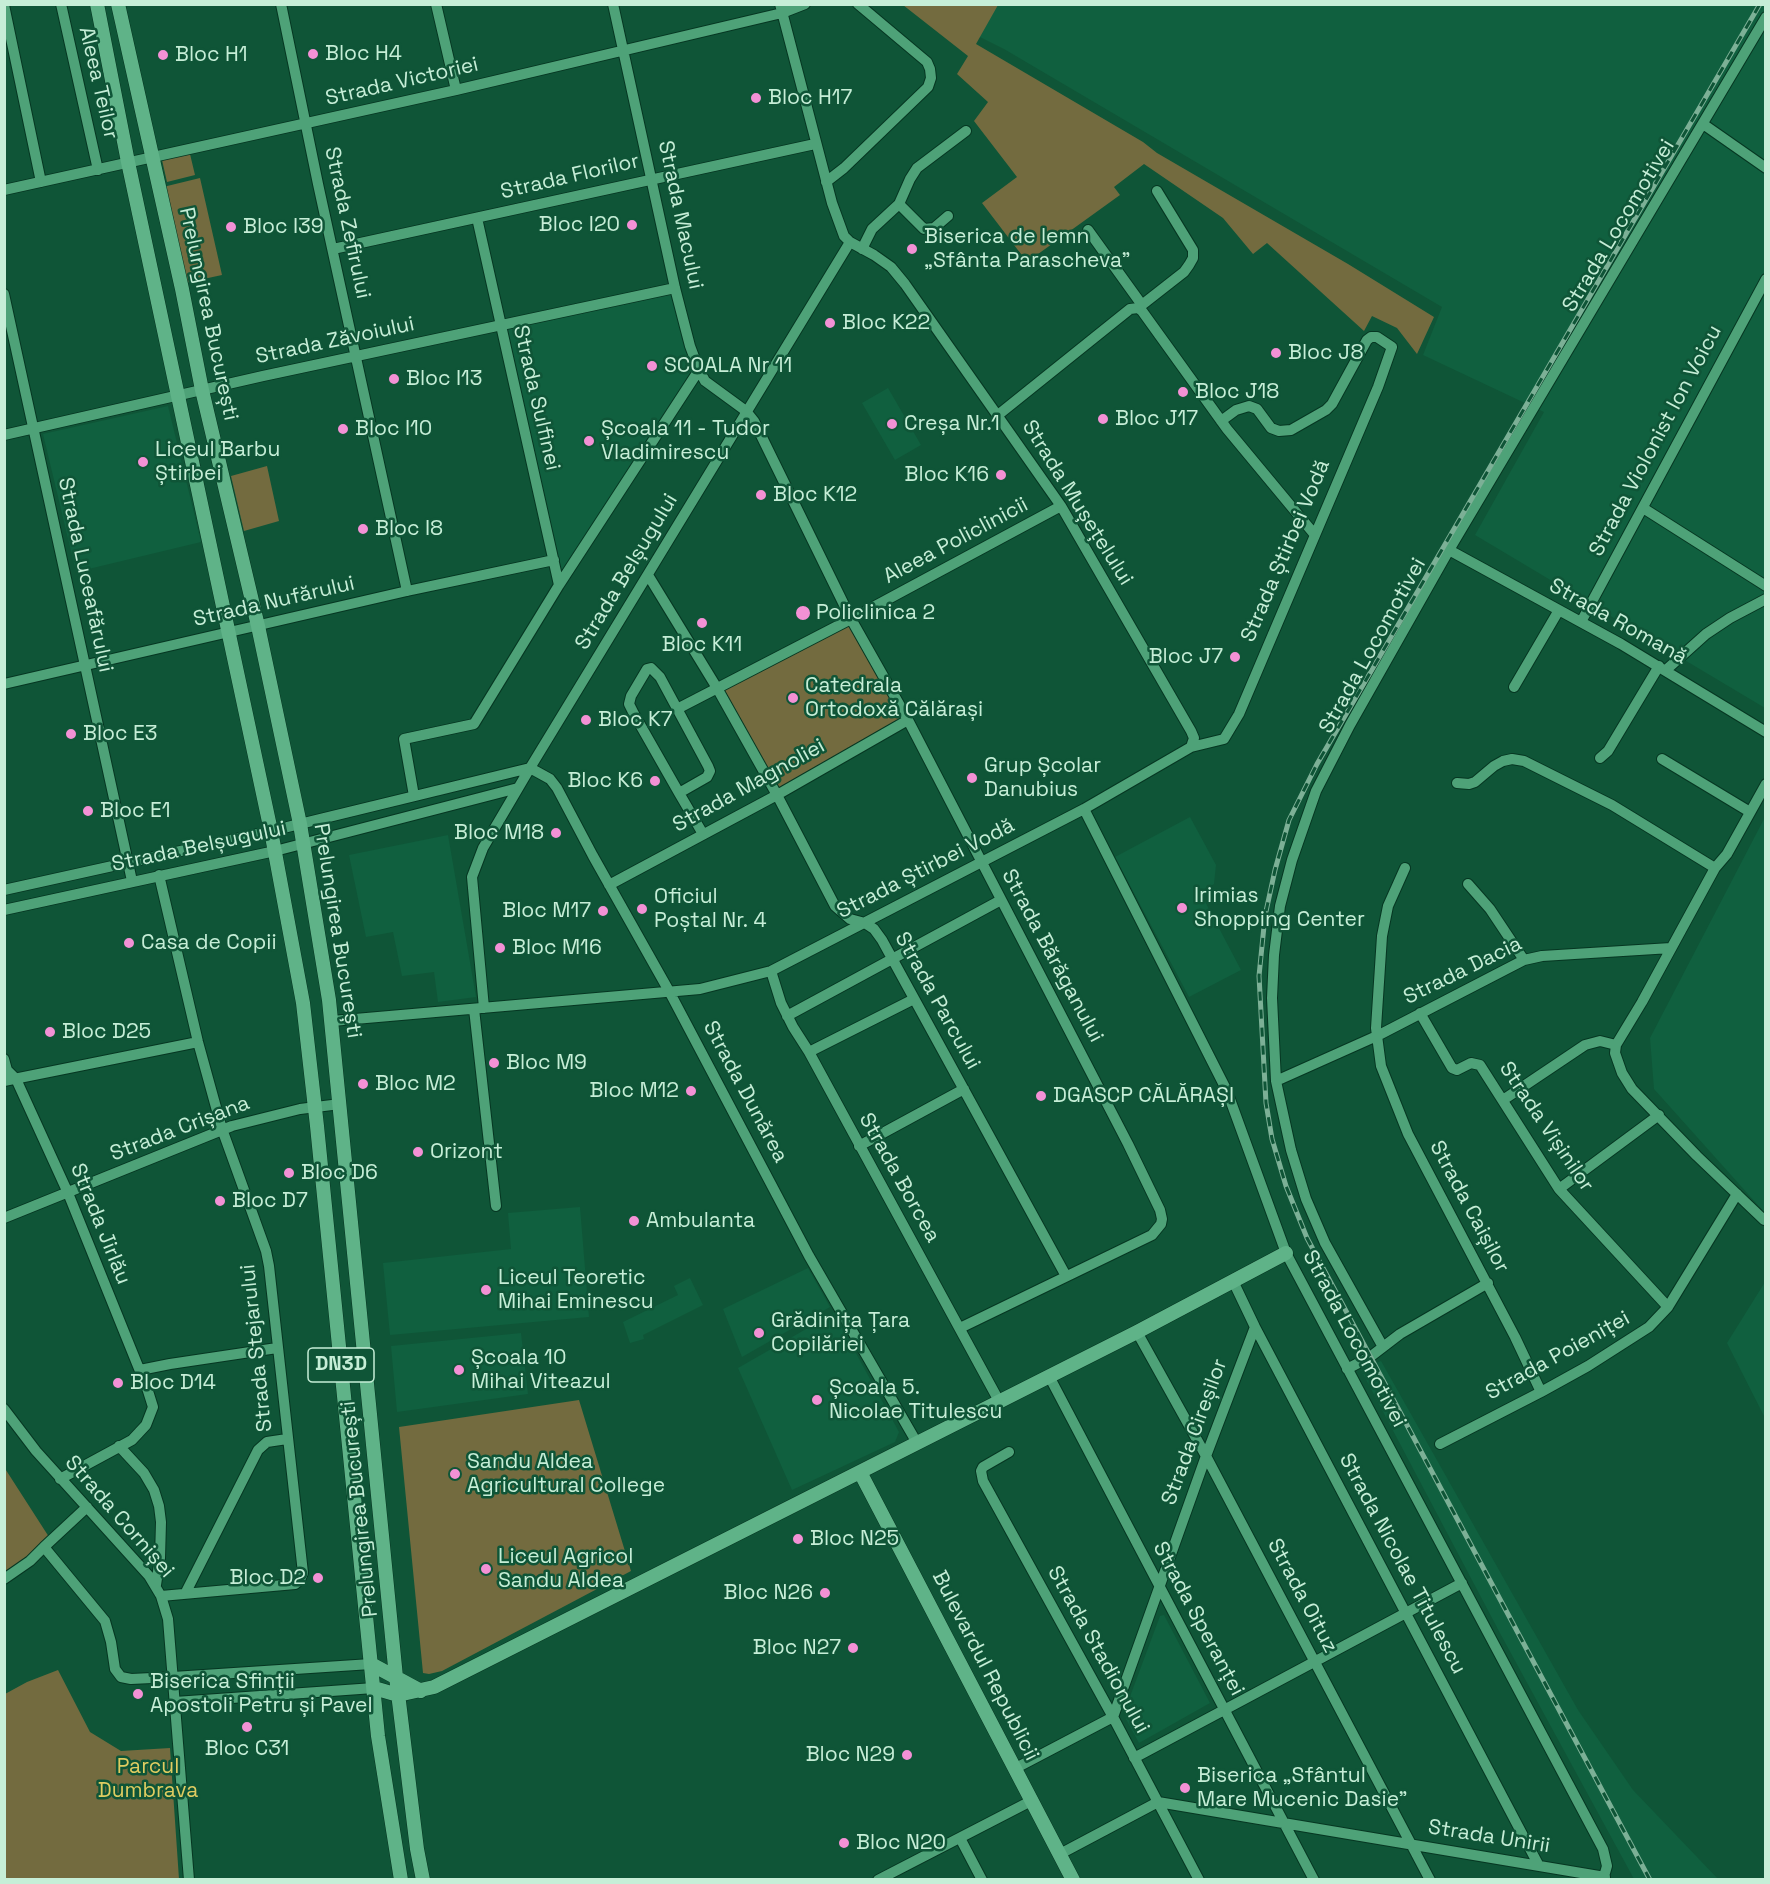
<!DOCTYPE html>
<html>
<head>
<meta charset="utf-8">
<style>
  body { margin:0 }
  #map { position:relative; width:1770px; height:1884px; overflow:hidden; background:#0f5537; font-family:"Space Grotesk",sans-serif }
  canvas { display:block }
  .frame { position:absolute; inset:0; border:6px solid #c6eed7; pointer-events:none }
</style>
</head>
<body>
<div id="map">
<canvas width="1770" height="1884"></canvas>
<div class="frame"></div>
</div>
<script>
const c = document.querySelector('canvas').getContext('2d');
c.lineJoin = 'round';
function fill(path, color) { c.fillStyle = color; c.fill(path, 'evenodd'); }
const poly = rows => new Path2D(rows.map(r => 'M' + r).join(''));
function stroke(path, color, width, dash) { c.strokeStyle = color; c.lineWidth = width; c.lineCap = dash ? 'butt' : 'round'; c.setLineDash(dash || []); c.stroke(path); }
function drawText(font, color, halo, rows, align = 'center') {
  c.font = font + ' "Space Grotesk",sans-serif'; c.lineWidth = 5; c.setLineDash([]); c.textBaseline = 'middle'; c.strokeStyle = halo; c.fillStyle = color; for (const [text, x, y, turn = 0] of rows) {
    c.save(); c.translate(x, y); c.rotate((+turn || 0) * Math.PI / 180); c.textAlign = isNaN(turn) ? turn : align; if (halo) c.strokeText(text, 0, 0); c.fillText(text, 0, 0); c.restore();
  }
}
fill(poly([
  [930,5,1765,5,1765,708,1475,535,1544,412,1423,355,1442,307,1004,49,958,26],
  [675,288,699,370,559,585,500,326],
  [888,388,921,445,895,460,862,403],
  [168,406,201,542,76,572,43,434],
  [1190,817,1216,865,1214,884,1200,892,1241,970,1189,997,1115,857],
  [1765,817,1765,1213,1654,1089,1650,1038],
  [448,835,476,997,438,1002,434,972,402,976,393,932,366,937,349,855],
  [580,1207,589,1317,390,1335,383,1263,511,1249,508,1213],
  [808,1268,830,1307,742,1357,723,1309],
  [690,1278,703,1305,643,1335,644,1339,630,1343,623,1322,678,1295,674,1286],
  [1765,1282,1765,1418,1727,1343],
  [834,1313,899,1432,895,1442,792,1490,738,1368],
  [521,1333,528,1394,397,1412,391,1346],
  [1381,1361,1578,1710,1633,1790,1718,1879,1634,1879,1501,1635,1361,1370],
  [1164,1615,1210,1703,1139,1743,1126,1719,1125,1710,1160,1616]
]), '#10603f');
fill(poly([
  [903,5,998,5,976,44,1143,142,1157,153,1348,264,1434,317,1417,354,1397,328,1372,316,1364,331,1267,243,1253,254,1223,218,1144,164,1114,187,1120,195,1027,262,982,203,1017,177,974,121,988,102,957,74,968,56],
  [190,154,195,175,167,182,162,160],
  [200,178,222,275,185,283,163,187],
  [267,466,279,521,244,531,231,476],
  [851,619,908,720,777,795,717,688],
  [579,1400,631,1571,442,1671,429,1674,423,1673,399,1427],
  [4,1467,49,1537,29,1559,4,1575],
  [58,1670,90,1732,121,1751,170,1748,179,1879,5,1879,5,1694,27,1682]
]), '#736b3f');
const minor = poly([
  [61,4,98,170],
  [281,4,318,184,407,591],
  [436,4,456,90],
  [613,4,675,288,690,346,699,370,705,381,746,411,754,421,851,619,908,720,1128,1144,1160,1210,1162,1219,1161,1224,1152,1235,960,1328],
  [780,4,832,203,844,236,850,242,874,255,891,267,905,284,1061,506,1191,731,1194,738,1191,747],
  [4,5,41,182],
  [1703,124,1766,168],
  [826,182,844,168,928,87,931,78,930,69,927,62,858,4],
  [4,190,456,90,782,13,805,4],
  [899,204,924,229,934,228,948,216],
  [477,218,559,585],
  [1088,230,1142,305],
  [850,242,530,768,550,779,557,788,593,856,669,991,809,1256,917,1443],
  [333,249,815,144],
  [862,249,872,229,899,204,910,179,917,168,966,131],
  [4,294,132,881],
  [1138,308,1142,311,1227,429,1315,535],
  [998,415,1130,309,1138,308,1184,272,1189,265,1193,258,1193,250,1157,191],
  [4,435,263,376,675,288],
  [1643,508,1766,586],
  [1449,550,1621,644,1766,732],
  [648,575,717,688,777,795,835,906,850,919,865,923,874,929,882,940,1066,1276],
  [1581,622,1766,279],
  [1666,670,1706,634,1730,618,1766,599],
  [4,684,407,591,554,560],
  [1514,687,1559,610],
  [677,709,851,619,1061,506],
  [1600,758,1608,751,1659,666],
  [1662,759,1750,812],
  [1457,783,1469,784,1475,782,1494,766,1503,761,1512,759,1524,761,1612,805,1715,868],
  [679,793,707,777,710,771,708,766,660,677,651,668,647,669,631,696,629,704,634,714,679,793,703,834],
  [414,796,404,739,474,724,559,585,699,370],
  [1084,809,1227,1091,1286,1253,1603,1849,1607,1866,1603,1880],
  [1405,868,1388,906,1382,936,1376,1028,1381,1066,1408,1134,1515,1337,1541,1392],
  [159,875,198,1042,222,1129,266,1251,269,1266,303,1573,300,1580,295,1584,161,1596],
  [1468,884,1490,909,1524,960],
  [609,885,777,795,908,720],
  [4,890,271,831,530,768,483,848,472,877,484,1008],
  [4,910,275,851,518,788],
  [771,971,781,1003,793,1027,809,1052,999,1401],
  [474,1009,496,1206],
  [1420,1013,1452,1068,1457,1070,1471,1063,1480,1065,1559,1189,1668,1307],
  [787,1016,1001,900],
  [332,1021,700,989,771,971,1084,809,1191,747,1224,739,1239,714,1378,387,1392,347,1377,337,1371,337,1367,340,1332,404,1326,410,1291,430,1279,431,1271,428,1257,409,1249,406,1236,410,1221,421],
  [809,1052,914,999],
  [4,1059,7,1070,16,1079,68,1193,148,1391,153,1407,146,1425,132,1440,60,1479],
  [4,1081,198,1042],
  [1276,1081,1379,1035,1524,960,1542,956,1671,948],
  [1503,1100,1585,1045,1600,1041,1616,1045],
  [859,1146,964,1089],
  [1559,1189,1659,1115],
  [4,1218,232,1126,300,1109,340,1104],
  [1764,1220,1697,1156,1632,1089,1622,1073,1615,1053,1616,1045,1642,1002,1715,868,1727,854,1766,784],
  [1233,1281,1255,1327,1538,1864],
  [1137,1332,1206,1456,1430,1880],
  [1383,1347,1325,1243,1306,1199,1291,1150,1276,1081,1272,998,1274,955,1280,906,1292,860,1316,791,1350,725,1449,550,1766,17],
  [1347,1369,1370,1357,1400,1334,1488,1283],
  [140,1370,170,1364,277,1348],
  [1049,1376,1314,1880],
  [4,1409,36,1451,149,1576,161,1596,168,1619,189,1880],
  [1440,1444,1541,1392,1588,1366,1649,1327,1668,1307,1737,1194],
  [119,1446,144,1473,154,1490,159,1506,161,1522,160,1558,156,1585],
  [1009,1452,983,1467,981,1471,983,1481,1113,1717,1199,1880],
  [87,1507,44,1547,105,1621,111,1642,115,1669,121,1677,131,1679,173,1677,371,1664],
  [4,1579,30,1561,44,1547],
  [185,1594,258,1450,267,1442,287,1439],
  [175,1702,374,1688],
  [1134,1758,1462,1583],
  [1014,1769,1113,1717,1206,1456,1255,1327],
  [960,1838,982,1880],
  [1060,1854,1158,1802,1605,1877],
  [878,1880,1031,1801]
]);
const major = poly([
  [97,4,128,162,271,831,303,1003,317,1126,378,1736,401,1880],
  [118,4,182,289,202,390,258,626,300,824,329,1000,396,1677,417,1849,423,1880],
  [860,1472,1073,1880],
  [371,1664,421,1691],
  [374,1688,398,1695,434,1687,1137,1332,1286,1253]
]);
stroke(minor, '#063722', 12);
stroke(major, '#063722', 15);
stroke(minor, '#4ea278', 10);
stroke(major, '#5fb388', 14);
const rail = poly([
  [1650,1880,1307,1238,1286,1186,1272,1139,1266,1103,1259,976,1265,916,1275,870,1289,820,1317,764,1760,4]
]);
stroke(rail, '#7cb096', 5);
stroke(rail, '#0f5537', 3, [9]);
for (const [x, y, r, color] of [
  [313,54,6,"#f391d5"],
  [163,55,6,"#f391d5"],
  [756,98,6,"#f391d5"],
  [632,225,6,"#f391d5"],
  [231,227,6,"#f391d5"],
  [912,249,6,"#f391d5"],
  [830,323,6,"#f391d5"],
  [1276,353,6,"#f391d5"],
  [652,366,6,"#f391d5"],
  [394,379,6,"#f391d5"],
  [1183,392,6,"#f391d5"],
  [1103,419,6,"#f391d5"],
  [892,424,6,"#f391d5"],
  [343,429,6,"#f391d5"],
  [589,441,6,"#f391d5"],
  [143,462,6,"#f391d5"],
  [1001,475,6,"#f391d5"],
  [761,495,6,"#f391d5"],
  [363,529,6,"#f391d5"],
  [803,613,8,"#f391d5"],
  [702,623,6,"#f391d5"],
  [1235,657,6,"#f391d5"],
  [793,698,6,"#f391d5"],
  [586,720,6,"#f391d5"],
  [71,734,6,"#f391d5"],
  [972,778,6,"#f391d5"],
  [655,781,6,"#f391d5"],
  [88,811,6,"#f391d5"],
  [556,833,6,"#f391d5"],
  [1182,908,6,"#f391d5"],
  [642,909,6,"#f391d5"],
  [603,911,6,"#f391d5"],
  [129,943,6,"#f391d5"],
  [500,948,6,"#f391d5"],
  [50,1032,6,"#f391d5"],
  [494,1063,6,"#f391d5"],
  [363,1084,6,"#f391d5"],
  [691,1091,6,"#f391d5"],
  [1041,1096,6,"#f391d5"],
  [418,1152,6,"#f391d5"],
  [289,1173,6,"#f391d5"],
  [220,1201,6,"#f391d5"],
  [634,1221,6,"#f391d5"],
  [486,1290,6,"#f391d5"],
  [759,1333,6,"#f391d5"],
  [459,1370,6,"#f391d5"],
  [118,1383,6,"#f391d5"],
  [817,1400,6,"#f391d5"],
  [455,1474,6,"#f391d5"],
  [798,1539,6,"#f391d5"],
  [486,1569,6,"#f391d5"],
  [318,1578,6,"#f391d5"],
  [825,1593,6,"#f391d5"],
  [853,1648,6,"#f391d5"],
  [138,1694,6,"#f391d5"],
  [247,1727,6,"#f391d5"],
  [907,1755,6,"#f391d5"],
  [1185,1788,6,"#f391d5"],
  [844,1843,6,"#f391d5"]
]) { const dot = new Path2D(); dot.arc(x, y, r, 0, 2 * Math.PI); c.fillStyle = color; c.fill(dot); stroke(dot, '#0f5537', 2); }
for (const [x, y, w] of [
  [341,1365,66]
]) { const box = new Path2D(); box.roundRect(x - w / 2, y - 17, w, 34, 4.5); c.fillStyle = '#0f5537'; c.fill(box); stroke(box, '#c6eed7', 1.5); }
drawText('bold 20px', '#c6eed7', null, [
  ["DN3D",341,1365]
]);
drawText('21px', '#c6eed7', '#0f5537', [
  ["Bloc H4",325,54],
  ["Bloc H1",175,55],
  ["Bloc H17",768,98],
  ["Bloc I20",620,225,"right"],
  ["Bloc I39",243,227],
  ["Biserica de lemn",924,237],
  ["„Sfânta Parascheva\"",924,261],
  ["Bloc K22",842,323],
  ["Bloc J8",1288,353],
  ["SCOALA Nr 11",664,366],
  ["Bloc I13",406,379],
  ["Bloc J18",1195,392],
  ["Bloc J17",1115,419],
  ["Creșa Nr.1",904,424],
  ["Bloc I10",355,429],
  ["Școala 11 - Tudor",601,429],
  ["Vladimirescu",601,453],
  ["Liceul Barbu",155,450],
  ["Știrbei",155,474],
  ["Bloc K16",989,475,"right"],
  ["Bloc K12",773,495],
  ["Bloc I8",375,529],
  ["Policlinica 2",816,613],
  ["Bloc K11",702,645,"center"],
  ["Bloc J7",1223,657,"right"],
  ["Catedrala",805,686],
  ["Ortodoxă Călărași",805,710],
  ["Bloc K7",598,720],
  ["Bloc E3",83,734],
  ["Grup Școlar",984,766],
  ["Danubius",984,790],
  ["Bloc K6",643,781,"right"],
  ["Bloc E1",100,811],
  ["Bloc M18",544,833,"right"],
  ["Irimias",1194,896],
  ["Shopping Center",1194,920],
  ["Oficiul",654,897],
  ["Poștal Nr. 4",654,921],
  ["Bloc M17",591,911,"right"],
  ["Casa de Copii",141,943],
  ["Bloc M16",512,948],
  ["Bloc D25",62,1032],
  ["Bloc M9",506,1063],
  ["Bloc M2",375,1084],
  ["Bloc M12",679,1091,"right"],
  ["DGASCP CĂLĂRAȘI",1053,1096],
  ["Orizont",430,1152],
  ["Bloc D6",301,1173],
  ["Bloc D7",232,1201],
  ["Ambulanta",646,1221],
  ["Liceul Teoretic",498,1278],
  ["Mihai Eminescu",498,1302],
  ["Grădinița Țara",771,1321],
  ["Copilăriei",771,1345],
  ["Școala 10",471,1358],
  ["Mihai Viteazul",471,1382],
  ["Bloc D14",130,1383],
  ["Școala 5.",829,1388],
  ["Nicolae Titulescu",829,1412],
  ["Sandu Aldea",467,1462],
  ["Agricultural College",467,1486],
  ["Bloc N25",810,1539],
  ["Liceul Agricol",498,1557],
  ["Sandu Aldea",498,1581],
  ["Bloc D2",306,1578,"right"],
  ["Bloc N26",813,1593,"right"],
  ["Bloc N27",841,1648,"right"],
  ["Biserica Sfinții",150,1682],
  ["Apostoli Petru și Pavel",150,1706],
  ["Bloc C31",247,1749,"center"],
  ["Bloc N29",895,1755,"right"],
  ["Biserica „Sfântul",1197,1776],
  ["Mare Mucenic Dasie\"",1197,1800],
  ["Bloc N20",856,1843]
], 'left');
drawText('21px', '#c6eed7', '#0f5537', [
  ["Strada Victoriei",402,82,-13],
  ["Aleea Teilor",98,83,77],
  ["Strada Florilor",570,177,-13],
  ["Strada Macului",680,215,78],
  ["Strada Zefirului",347,223,78],
  ["Strada Locomotivei",1619,226,-59],
  ["Prelungirea București",208,314,78],
  ["Strada Zăvoiului",335,341,-12],
  ["Strada Sulfinei",536,398,77],
  ["Strada Violonist Ion Voicu",1656,441,-62],
  ["Strada Mușețelului",1077,503,58],
  ["Aleea Policlinicii",956,541,-28],
  ["Strada Știrbei Vodă",1286,551,-67],
  ["Strada Belșugului",627,572,-59],
  ["Strada Luceafărului",85,575,78],
  ["Strada Nufărului",274,602,-13],
  ["Strada Romană",1618,622,29],
  ["Strada Locomotivei",1373,646,-61],
  ["Strada Magnoliei",749,786,-29],
  ["Strada Belșugului",199,847,-12],
  ["Strada Știrbei Vodă",926,869,-27],
  ["Prelungirea București",337,931,81],
  ["Strada Bărăganului",1052,956,62],
  ["Strada Dacia",1463,971,-26],
  ["Strada Parcului",937,1001,61],
  ["Strada Dunărea",745,1092,62],
  ["Strada Vișinilor",1546,1127,56],
  ["Strada Crișana",180,1129,-21],
  ["Strada Borcea",899,1178,61],
  ["Strada Caișilor",1469,1207,62],
  ["Strada Jirlău",100,1224,68],
  ["Strada Locomotivei",1354,1339,62],
  ["Strada Stejarului",257,1348,-96],
  ["Strada Poieniței",1558,1356,-29],
  ["Strada Cireșilor",1195,1432,-70],
  ["Prelungirea București",360,1509,-96],
  ["Strada Cornișei",119,1517,49],
  ["Strada Nicolae Titulescu",1402,1564,62],
  ["Strada Oituz",1302,1596,62],
  ["Strada Speranței",1198,1619,62],
  ["Strada Stadionului",1098,1650,61],
  ["Bulevardul Republicii",985,1666,63],
  ["Strada Unirii",1489,1837,9]
]);
drawText('21px', '#dfcc61', '#0f5537', [
  ["Parcul",148,1767],
  ["Dumbrava",148,1791]
]);
</script>
</body>
</html>
